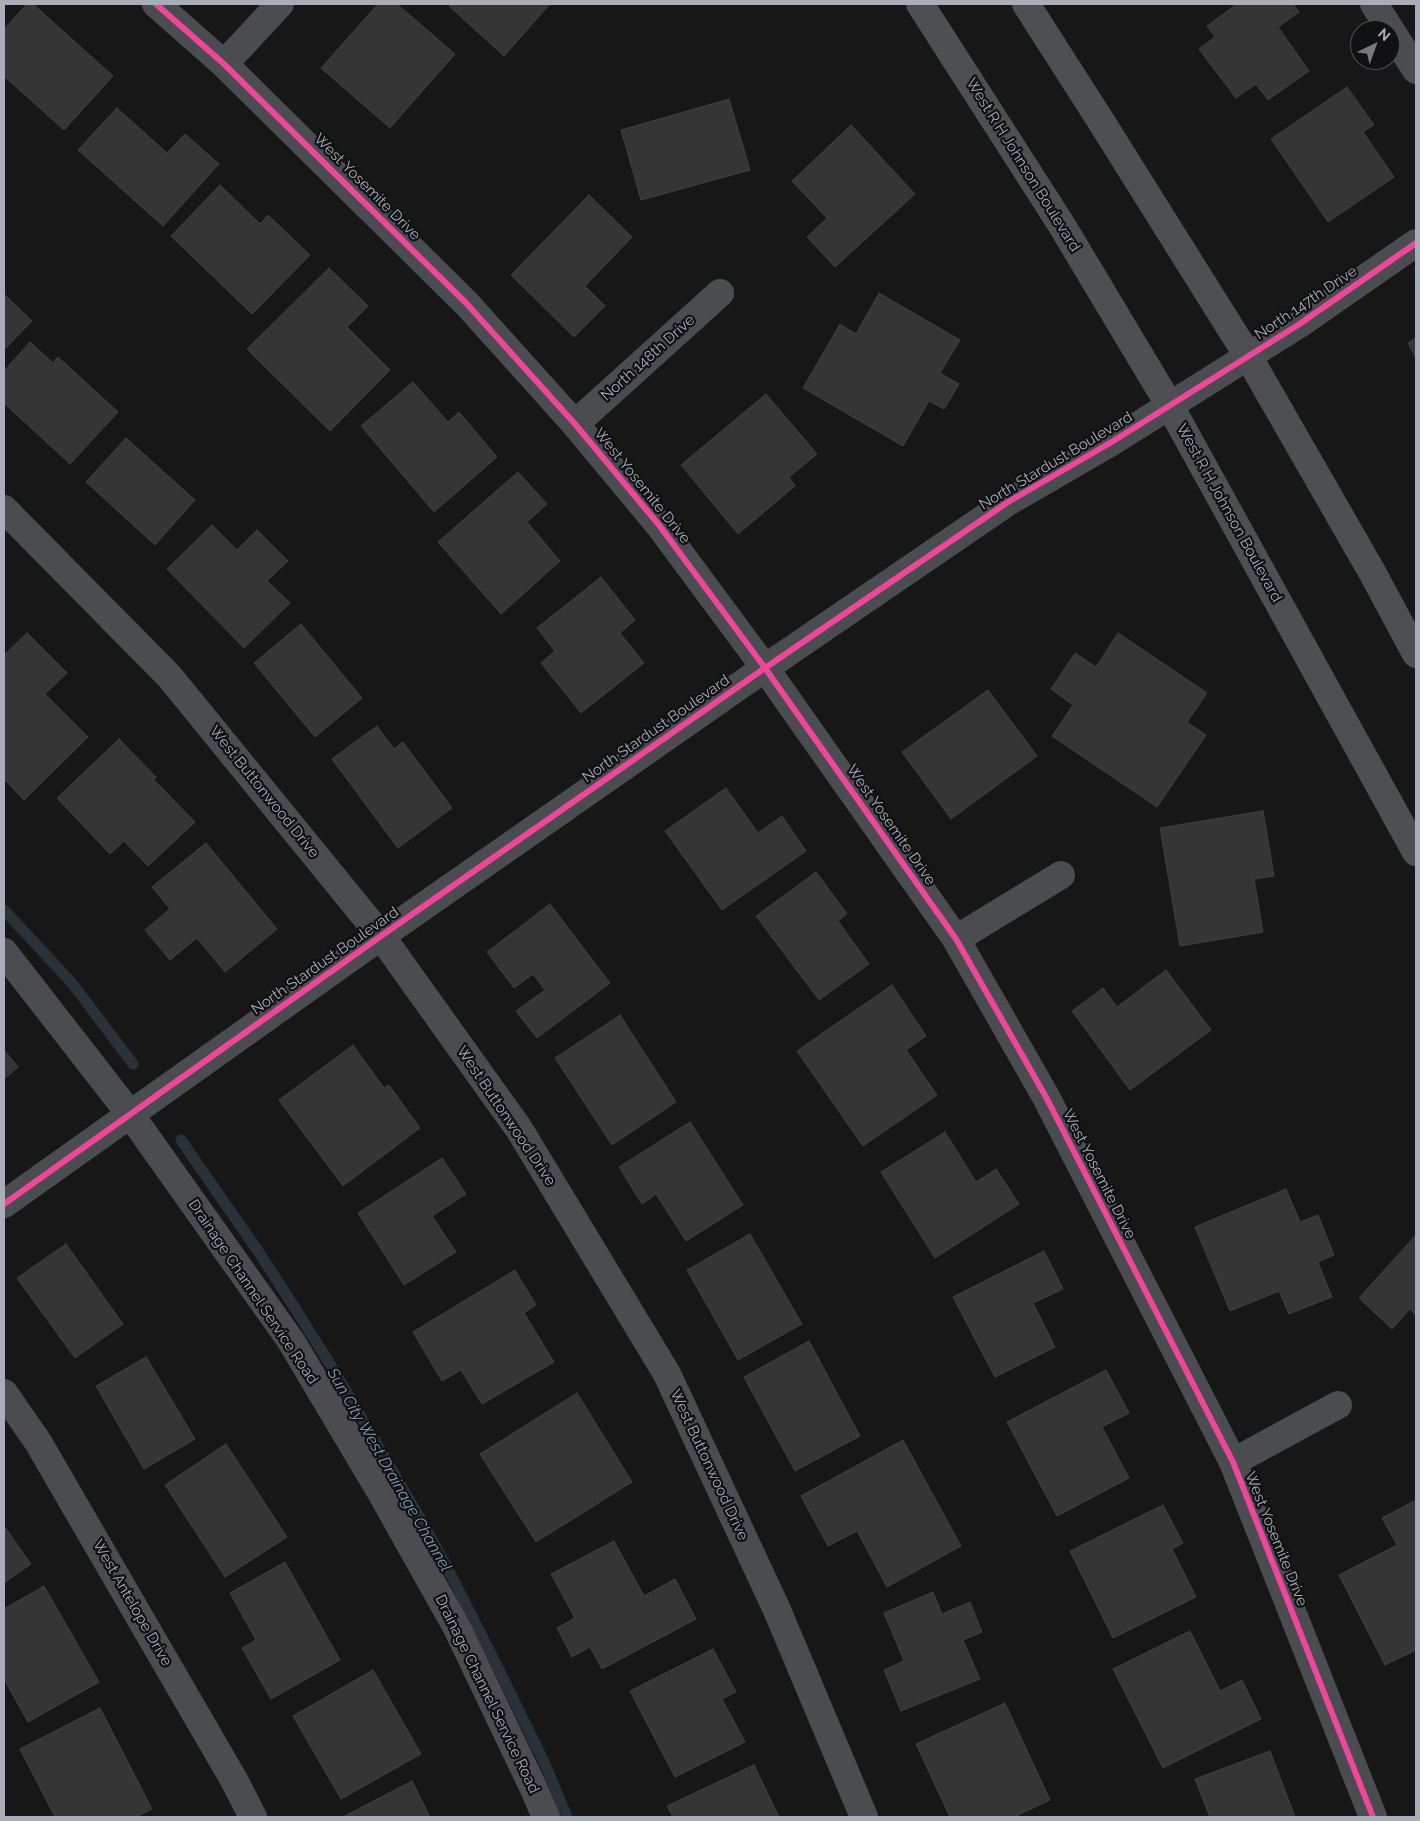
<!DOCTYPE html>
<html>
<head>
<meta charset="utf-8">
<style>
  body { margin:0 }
  #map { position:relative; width:1420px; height:1821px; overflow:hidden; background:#171717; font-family:Raleway,sans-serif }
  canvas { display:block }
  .frame { position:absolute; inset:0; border:5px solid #a8adb8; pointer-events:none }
  .north { position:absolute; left:1350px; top:20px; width:50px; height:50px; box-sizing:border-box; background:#111113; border:1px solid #4d4f55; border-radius:50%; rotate:42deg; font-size:14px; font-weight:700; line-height:20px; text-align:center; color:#a8adb8 }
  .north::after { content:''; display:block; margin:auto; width:18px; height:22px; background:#757880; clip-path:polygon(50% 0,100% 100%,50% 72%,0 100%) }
</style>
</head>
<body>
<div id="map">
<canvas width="1420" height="1821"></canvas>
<div class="frame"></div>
<div class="north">N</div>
</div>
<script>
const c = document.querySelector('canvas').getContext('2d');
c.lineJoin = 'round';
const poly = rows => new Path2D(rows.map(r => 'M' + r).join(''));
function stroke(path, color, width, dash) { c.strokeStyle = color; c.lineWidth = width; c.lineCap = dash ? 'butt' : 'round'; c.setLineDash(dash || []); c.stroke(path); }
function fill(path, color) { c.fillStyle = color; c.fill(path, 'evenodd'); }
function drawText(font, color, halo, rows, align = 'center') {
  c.font = font + ' Raleway,sans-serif'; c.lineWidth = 4.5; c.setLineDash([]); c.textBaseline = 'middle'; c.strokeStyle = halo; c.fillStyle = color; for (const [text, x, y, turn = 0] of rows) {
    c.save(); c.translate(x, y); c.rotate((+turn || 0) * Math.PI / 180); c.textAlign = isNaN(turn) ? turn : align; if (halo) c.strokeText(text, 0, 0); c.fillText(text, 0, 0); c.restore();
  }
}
stroke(poly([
  [4,910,72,983,133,1064],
  [181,1140,260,1254,298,1313,335,1372,421,1520,448,1569,501,1674,545,1764,567,1817]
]), '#2a3239', 11);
const building = poly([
  [27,4,33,4,113,76,64,130,4,76,4,29,27,4],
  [378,4,397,4,455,54,390,128,321,68,378,4],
  [451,4,550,4,504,56,449,6,451,4],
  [1237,4,1293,4,1299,12,1278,27,1309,71,1268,100,1256,84,1236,98,1199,49,1215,37,1207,26,1237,4],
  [1347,87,1374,125,1363,132,1394,177,1328,222,1271,139,1347,87],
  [729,99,750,170,641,200,621,130,729,99],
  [117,108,167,153,185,134,219,164,163,226,78,150,117,108],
  [851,125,915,194,835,267,807,237,827,218,792,181,851,125],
  [220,185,260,224,268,215,310,255,252,314,171,236,220,185],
  [589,195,632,237,585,286,605,306,574,337,511,275,589,195],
  [329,268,368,306,347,327,390,370,330,431,247,349,329,268],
  [879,293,960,340,940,373,959,384,944,409,929,401,903,446,803,388,840,324,856,334,879,293],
  [4,294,32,321,4,350,4,294],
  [1416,338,1416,358,1408,343,1416,338],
  [30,342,53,363,58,357,118,412,70,464,4,403,4,371,30,342],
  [413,382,448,422,459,412,497,457,434,512,361,426,413,382],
  [766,394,817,454,789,477,795,486,738,534,681,465,766,394],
  [126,438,195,500,155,545,86,482,126,438],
  [518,472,547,504,527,522,560,561,501,614,438,542,518,472],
  [212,525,237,550,257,530,288,561,267,581,290,603,244,648,167,569,212,525],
  [601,577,635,620,620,633,644,663,581,713,541,663,555,651,537,628,601,577],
  [301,624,362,698,315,737,254,663,301,624],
  [27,633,67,673,45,694,88,737,24,800,4,779,4,655,27,633],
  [1118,633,1207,693,1187,722,1206,735,1157,807,1052,736,1073,705,1051,689,1075,653,1096,667,1118,633],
  [988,690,1037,756,951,819,902,752,988,690],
  [377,726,394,749,403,742,452,808,398,848,332,759,377,726],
  [119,739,156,777,154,780,195,822,148,866,124,841,110,854,57,798,119,739],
  [726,788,758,833,782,816,806,851,722,910,665,831,726,788],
  [1263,811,1274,876,1254,879,1263,932,1180,946,1160,828,1263,811],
  [206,843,277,929,225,972,197,938,170,960,145,930,170,909,152,887,206,843],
  [816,872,847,914,838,921,869,964,819,1000,756,916,816,872],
  [550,904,610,983,537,1038,516,1011,545,990,533,974,514,988,487,952,550,904],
  [1166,970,1211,1030,1130,1090,1072,1011,1103,988,1117,1007,1166,970],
  [892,985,926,1036,906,1050,937,1095,863,1146,797,1051,892,985],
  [620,1015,676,1102,612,1145,555,1058,620,1015],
  [353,1045,384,1088,389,1085,420,1128,343,1186,279,1100,353,1045],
  [4,1050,18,1067,4,1079,4,1050],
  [690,1122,743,1205,686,1241,656,1194,642,1204,619,1167,690,1122],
  [945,1132,976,1182,996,1169,1019,1204,935,1258,881,1172,945,1132],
  [442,1158,466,1194,432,1216,456,1252,404,1285,358,1213,442,1158],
  [1286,1189,1300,1222,1318,1215,1334,1255,1318,1262,1332,1297,1289,1314,1279,1291,1230,1311,1195,1227,1286,1189],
  [750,1234,802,1324,738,1360,687,1270,750,1234],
  [1416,1235,1416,1315,1410,1309,1392,1329,1359,1298,1416,1235],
  [66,1244,123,1324,75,1358,17,1278,66,1244],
  [1044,1251,1063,1289,1033,1303,1055,1347,995,1377,953,1297,1044,1251],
  [515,1270,536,1305,524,1313,554,1362,482,1404,461,1370,442,1381,413,1332,515,1270],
  [809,1341,860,1436,795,1471,744,1377,809,1341],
  [146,1357,195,1439,144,1469,96,1386,146,1357],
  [1106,1370,1129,1413,1102,1427,1129,1478,1057,1516,1007,1422,1106,1370],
  [577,1393,632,1482,536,1542,480,1454,577,1393],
  [903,1440,961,1546,887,1587,857,1531,828,1546,801,1496,903,1440],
  [226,1444,287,1537,225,1577,165,1485,226,1444],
  [1416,1500,1416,1650,1385,1665,1339,1575,1397,1545,1382,1518,1416,1500],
  [1163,1505,1183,1543,1172,1549,1196,1597,1113,1638,1070,1551,1163,1505],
  [4,1526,31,1564,4,1583,4,1526],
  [614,1541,644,1596,675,1579,696,1619,602,1669,590,1647,572,1657,557,1628,575,1618,551,1574,614,1541],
  [285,1562,340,1660,271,1699,242,1648,256,1640,230,1593,285,1562],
  [44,1586,99,1682,28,1722,4,1679,4,1609,44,1586],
  [933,1592,942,1614,970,1602,982,1632,963,1640,980,1679,901,1711,884,1670,904,1661,884,1613,933,1592],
  [1190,1631,1220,1691,1242,1680,1261,1719,1163,1768,1113,1669,1190,1631],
  [713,1649,736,1692,722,1699,745,1742,675,1777,630,1691,713,1649],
  [373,1670,421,1754,341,1799,293,1716,373,1670],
  [1005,1703,1050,1800,1014,1817,950,1817,916,1744,1005,1703],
  [100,1708,152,1809,136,1817,55,1817,20,1749,100,1708],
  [1270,1751,1295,1817,1210,1817,1195,1779,1270,1751],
  [754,1765,779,1817,673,1817,667,1806,754,1765],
  [412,1781,430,1817,343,1817,412,1781]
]);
fill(building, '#353536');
stroke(building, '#3f4043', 1);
stroke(poly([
  [156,4,224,64,467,304,575,424,659,525,765,668,956,939,1046,1097,1233,1462,1373,1817],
  [1374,4,1416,70],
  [224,64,280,4],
  [575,424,720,293],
  [4,509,169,676,381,936,519,1129,667,1374,777,1610,864,1817],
  [956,939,1061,875],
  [4,952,130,1114,291,1341,379,1489,457,1628,533,1787,546,1817],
  [4,1204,381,936,765,668,1008,502,1110,443,1298,325,1416,243],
  [4,1393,38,1442,234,1780,253,1817],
  [1233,1462,1338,1405]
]), '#4b4c50', 28);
stroke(poly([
  [920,4,1061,224,1170,406,1416,852],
  [1026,4,1104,126,1248,356,1372,572,1416,654]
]), '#4d4f52', 28);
stroke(poly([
  [156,4,224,64,467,304,575,424,659,525,765,668,956,939,1046,1097,1233,1462,1373,1817],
  [4,1204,381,936,765,668,1008,502,1110,443,1298,325,1416,243]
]), '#ed469a', 6);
drawText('15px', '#a8adb8', '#111113', [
  ["West R H Johnson Boulevard",1023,165,58],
  ["West Yosemite Drive",367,187,45],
  ["North 147th Drive",1306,303,-34],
  ["North 148th Drive",648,358,-42],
  ["North Stardust Boulevard",1056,461,-31],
  ["West Yosemite Drive",642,486,51],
  ["West R H Johnson Boulevard",1229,513,61],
  ["North Stardust Boulevard",656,729,-35],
  ["West Buttonwood Drive",264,792,51],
  ["West Yosemite Drive",891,825,55],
  ["North Stardust Boulevard",325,961,-35],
  ["West Buttonwood Drive",506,1116,56],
  ["West Yosemite Drive",1099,1174,63],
  ["Drainage Channel Service Road",253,1292,56],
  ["West Buttonwood Drive",709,1465,65],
  ["West Yosemite Drive",1276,1539,68],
  ["West Antelope Drive",132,1603,60],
  ["Drainage Channel Service Road",487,1694,64]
]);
drawText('italic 16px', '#7f9bb3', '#111113', [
  ["Sun City West Drainage Channel",389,1470,60]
]);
</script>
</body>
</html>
